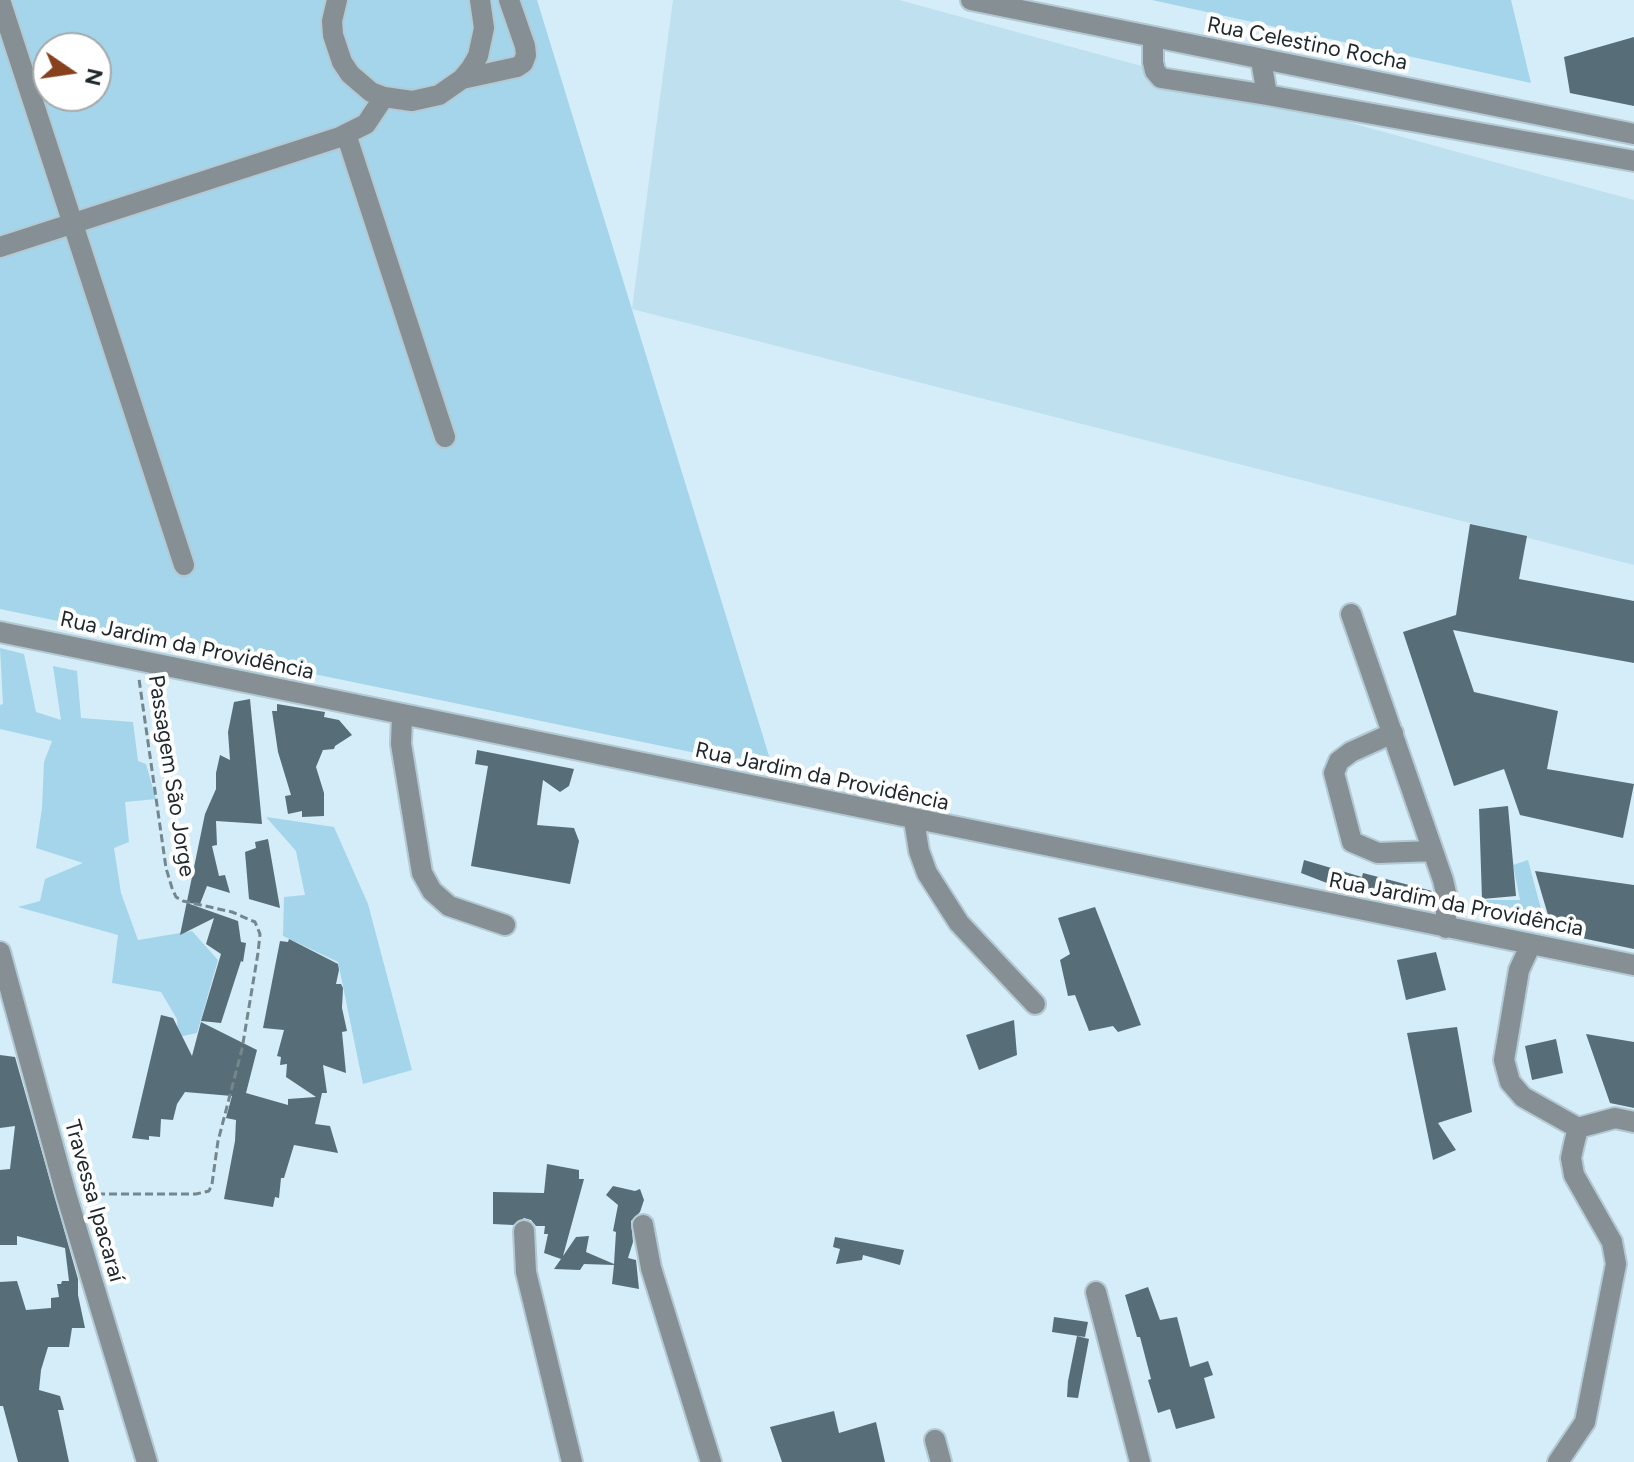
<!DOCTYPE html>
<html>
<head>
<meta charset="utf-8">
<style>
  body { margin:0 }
  #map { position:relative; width:1634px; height:1462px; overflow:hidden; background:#d4edf8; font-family:Figtree,sans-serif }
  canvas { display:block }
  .north { position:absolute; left:32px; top:32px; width:80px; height:80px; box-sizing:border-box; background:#fff; border:2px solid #a5a9aa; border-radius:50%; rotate:103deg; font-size:22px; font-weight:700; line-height:32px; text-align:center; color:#1e272b }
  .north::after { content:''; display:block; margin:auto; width:28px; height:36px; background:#87411c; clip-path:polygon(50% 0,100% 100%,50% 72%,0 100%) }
</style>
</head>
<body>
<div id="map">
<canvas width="1634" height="1462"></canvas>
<div class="north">N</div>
</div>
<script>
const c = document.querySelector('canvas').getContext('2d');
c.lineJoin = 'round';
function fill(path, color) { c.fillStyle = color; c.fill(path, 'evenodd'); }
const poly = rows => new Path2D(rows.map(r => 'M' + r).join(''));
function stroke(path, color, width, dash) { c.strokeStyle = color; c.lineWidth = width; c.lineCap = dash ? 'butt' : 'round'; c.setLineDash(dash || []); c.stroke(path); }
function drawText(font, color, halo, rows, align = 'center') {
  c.font = font + ' Figtree,sans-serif'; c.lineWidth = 8; c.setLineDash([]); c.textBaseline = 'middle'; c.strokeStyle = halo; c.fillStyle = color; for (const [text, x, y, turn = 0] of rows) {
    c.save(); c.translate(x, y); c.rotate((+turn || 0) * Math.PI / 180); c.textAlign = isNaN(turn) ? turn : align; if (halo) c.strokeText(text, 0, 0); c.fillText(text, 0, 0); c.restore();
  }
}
fill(poly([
  [673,0,899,0,1634,200,1634,565,632,309]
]), '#bfe0ee');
fill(poly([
  [0,0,537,0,773,769,0,609],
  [48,48,96,48,96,96,48,96],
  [1152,0,1511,0,1531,83],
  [0,648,24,654,36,712,61,720,53,666,77,671,81,718,133,722,138,761,146,764,156,799,125,802,129,842,114,848,121,893,138,940,192,931,218,960,197,1033,178,1037,177,1019,161,992,112,983,118,935,18,907,40,901,45,879,83,863,36,848,42,808,44,762,52,741,0,729,0,705,3,704],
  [266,817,334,827,368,904,412,1070,363,1084,338,962,283,936,284,897,305,895,296,851],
  [1528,860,1546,928,1476,914,1475,900,1520,900,1513,865]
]), '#a4d5eb');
fill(poly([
  [1634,37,1634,106,1570,93,1564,57],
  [1470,524,1527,536,1519,579,1634,601,1634,663,1453,630,1474,692,1558,711,1547,769,1634,784,1623,838,1520,815,1504,769,1454,786,1403,632,1456,615],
  [250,699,262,824,216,821,217,845,212,846,219,876,225,875,230,893,207,886,200,904,187,903,238,921,241,942,246,943,243,962,241,961,221,1023,201,1021,221,954,206,944,214,918,180,935,205,814,216,789,216,773,220,755,230,760,228,732,234,702],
  [277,704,325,712,324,717,339,720,352,735,335,746,334,749,323,750,316,767,324,793,324,816,302,817,302,811,288,814,285,796,291,795,278,752,272,711,277,711],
  [477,750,574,769,569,786,560,792,543,780,537,825,574,828,579,841,570,884,471,866,488,766,475,764],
  [1508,806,1516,896,1482,899,1479,809],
  [268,839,280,908,249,899,245,852,256,848,255,842],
  [1304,860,1362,877,1363,873,1432,891,1433,911,1332,885,1301,873],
  [1535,871,1634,885,1634,949,1553,932],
  [1095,907,1141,1025,1118,1032,1113,1026,1089,1031,1075,995,1068,996,1060,960,1070,954,1058,918],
  [289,939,338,964,339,970,336,984,341,984,343,988,342,1008,347,1031,342,1032,346,1073,323,1065,327,1093,322,1093,315,1124,330,1126,338,1153,294,1145,284,1178,281,1178,279,1198,275,1197,273,1207,224,1199,235,1141,236,1120,226,1118,232,1096,185,1092,177,1104,173,1120,161,1119,160,1137,149,1136,149,1140,132,1138,161,1015,173,1018,192,1056,201,1022,257,1050,246,1093,288,1105,288,1099,316,1097,286,1077,287,1064,280,1065,281,1057,277,1056,284,1030,263,1028,280,941,288,942],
  [1436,952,1446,990,1406,1000,1397,960],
  [1014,1020,1017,1055,979,1070,966,1035],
  [1457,1027,1472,1112,1438,1123,1456,1150,1433,1160,1407,1033],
  [1586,1034,1634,1042,1634,1108,1610,1103],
  [1556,1039,1563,1073,1532,1080,1525,1046],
  [0,1055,15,1057,78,1279,78,1295,85,1328,72,1328,69,1347,48,1347,41,1370,39,1390,60,1396,64,1410,58,1410,69,1462,18,1462,3,1406,0,1406,0,1282,17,1281,26,1310,51,1308,51,1298,59,1297,57,1284,61,1284,62,1281,69,1281,65,1248,17,1236,17,1245,0,1245,0,1170,10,1169,15,1126,0,1128],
  [547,1164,579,1170,579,1179,584,1179,563,1256,576,1237,589,1236,586,1252,614,1264,616,1232,613,1231,618,1205,606,1195,613,1186,635,1191,640,1189,644,1200,640,1212,631,1221,633,1242,628,1258,636,1260,639,1289,612,1284,614,1265,584,1264,580,1270,554,1269,561,1259,544,1253,548,1234,544,1234,545,1226,536,1226,531,1220,524,1218,513,1225,493,1224,493,1192,544,1193],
  [835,1237,904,1250,900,1265,863,1255,862,1260,836,1264,840,1249,833,1247],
  [1148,1287,1160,1320,1177,1317,1190,1367,1208,1361,1213,1375,1204,1378,1215,1418,1176,1429,1170,1409,1158,1413,1148,1380,1151,1379,1140,1337,1137,1337,1125,1295],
  [1054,1317,1088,1322,1085,1337,1052,1332],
  [1077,1336,1089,1339,1078,1398,1067,1397,1068,1381],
  [834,1411,839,1433,876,1422,885,1462,782,1462,770,1427]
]), '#576d77');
const minor = poly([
  [0,0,184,565],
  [337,0,332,21,333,35,342,62,350,74,371,92,384,97,412,101,439,95,462,79,471,68,478,56,484,28,480,0],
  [971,0,1634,134],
  [1153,37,1153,62,1155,71,1161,78,1267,95],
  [1261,60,1267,95,1634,161],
  [462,79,517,67,523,63,526,55,525,46,509,0],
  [346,134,445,437],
  [0,247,340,137,366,124,384,97],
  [1351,614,1443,880,1446,893,1446,928],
  [0,632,1634,965],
  [402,716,401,744,422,873,432,891,449,906,505,925],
  [1393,733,1351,752,1339,761,1334,773,1352,842,1378,853,1433,851],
  [914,820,919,851,927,873,959,923,1035,1004],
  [1531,944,1519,970,1504,1060,1510,1082,1523,1097,1578,1128],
  [0,952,66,1194,147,1462],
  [643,1225,651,1268,711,1462],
  [524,1231,526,1272,572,1462],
  [1096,1292,1140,1462],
  [935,1440,941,1462],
  [1558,1462,1585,1422,1616,1264,1612,1242,1574,1175,1571,1158,1574,1144,1578,1128,1615,1118,1634,1122]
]);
stroke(minor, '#b3c9d3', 24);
stroke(poly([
  [85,1194,196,1194,209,1191,212,1184,218,1141,242,1049,258,953,260,934,255,922,232,912,183,901,176,897,172,888,166,868,139,679]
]), '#75868d', 3, [8, 4]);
stroke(minor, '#858f94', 20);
drawText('22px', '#1e272b', '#fff', [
  ["Rua Celestino Rocha",1307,44,11],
  ["Rua Jardim da Providência",187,646,12],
  ["Passagem São Jorge",171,776,81],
  ["Rua Jardim da Providência",822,777,12],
  ["Rua Jardim da Providência",1456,905,11],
  ["Travessa Ipacaraí",94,1201,74]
]);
</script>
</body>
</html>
